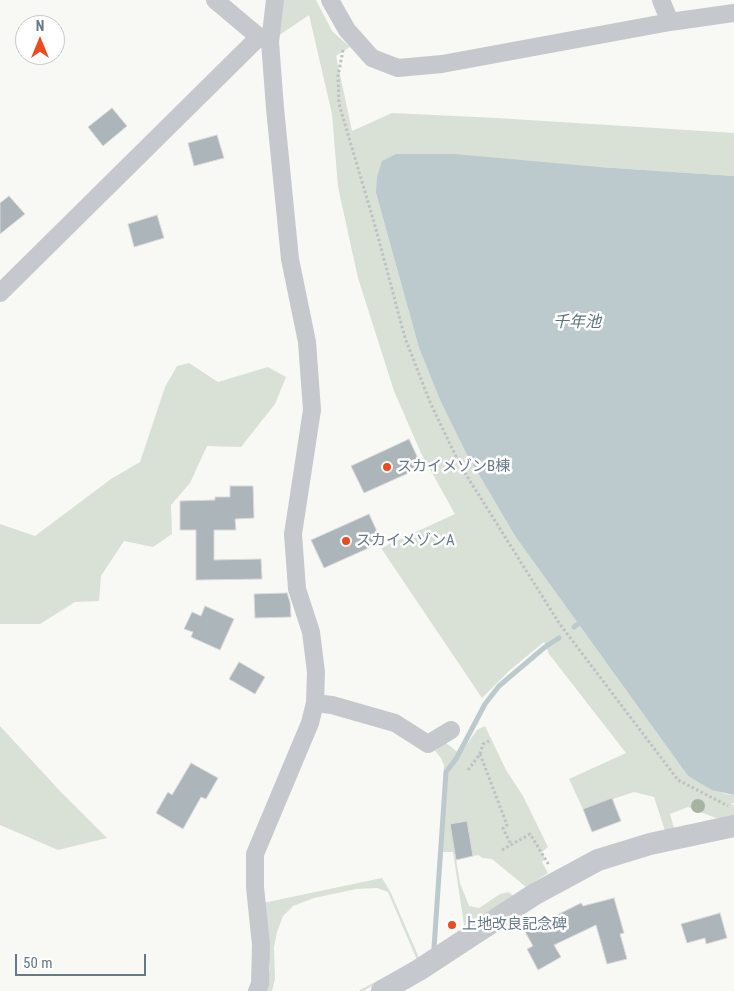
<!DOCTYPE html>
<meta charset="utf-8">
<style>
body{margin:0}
#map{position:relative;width:734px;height:991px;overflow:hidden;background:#f8f8f5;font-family:"Roboto Condensed",sans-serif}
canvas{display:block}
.north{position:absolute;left:15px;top:15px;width:50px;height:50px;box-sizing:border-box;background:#fff;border:1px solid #c1c9cf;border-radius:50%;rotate:0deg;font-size:14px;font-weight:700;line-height:20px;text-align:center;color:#657988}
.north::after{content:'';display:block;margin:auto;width:18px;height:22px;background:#ed4a1f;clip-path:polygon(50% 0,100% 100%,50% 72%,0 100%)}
.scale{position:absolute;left:15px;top:954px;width:131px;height:22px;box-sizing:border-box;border:2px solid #657988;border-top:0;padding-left:6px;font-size:15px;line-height:18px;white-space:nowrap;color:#657988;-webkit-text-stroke:4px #fff;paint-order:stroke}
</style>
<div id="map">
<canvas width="734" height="991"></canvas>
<div class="north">N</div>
<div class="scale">50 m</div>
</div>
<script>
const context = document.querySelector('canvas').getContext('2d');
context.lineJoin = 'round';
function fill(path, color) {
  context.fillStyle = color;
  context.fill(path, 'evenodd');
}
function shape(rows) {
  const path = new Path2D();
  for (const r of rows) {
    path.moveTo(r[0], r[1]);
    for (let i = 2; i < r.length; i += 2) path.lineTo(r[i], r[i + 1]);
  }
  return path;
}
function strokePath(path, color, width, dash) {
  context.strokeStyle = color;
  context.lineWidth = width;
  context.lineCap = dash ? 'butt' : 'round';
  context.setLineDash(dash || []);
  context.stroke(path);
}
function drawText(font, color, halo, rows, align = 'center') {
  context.font = font + ' "Roboto Condensed","Noto Sans JP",sans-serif';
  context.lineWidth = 5;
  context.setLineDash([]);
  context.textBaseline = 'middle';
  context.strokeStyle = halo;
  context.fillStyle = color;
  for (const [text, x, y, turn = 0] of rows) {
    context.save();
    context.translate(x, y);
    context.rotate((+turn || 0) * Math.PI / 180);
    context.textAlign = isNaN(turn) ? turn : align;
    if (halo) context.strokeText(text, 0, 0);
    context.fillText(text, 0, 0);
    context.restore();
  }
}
fill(shape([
 [283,0,316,0,332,31,350,47,336,56,352,131,392,113,497,118,734,133,734,176,599,167,376,193,419,348,440,400,465,451,515,536,688,776,725,794,734,795,734,803,731,803,734,806,734,819,723,821,688,807,670,814,675,832,666,834,654,797,634,792,583,809,569,779,626,753,549,654,544,642,510,670,482,698,381,548,455,514,421,453,394,391,358,278,338,187,332,114,309,15,278,36],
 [189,363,218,382,268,367,286,377,275,404,241,447,207,446,190,483,171,505,172,534,153,547,124,541,101,576,99,601,75,602,40,624,0,624,0,524,35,536,111,479,140,462,165,387,177,366],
 [0,726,59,790,107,838,58,850,0,825],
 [485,726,506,770,523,796,548,847,542,852,545,859,542,862,548,873,526,887,492,859,483,858,478,855,473,856,467,821,450,824,460,883,469,906,479,908,500,894,508,892,514,896,465,931,453,852,440,852,444,765,441,758,435,751,440,746,446,743,460,754,477,730],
 [382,878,390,891,420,960,363,991,358,991,417,960,388,892,377,888,356,889,314,898,293,906,283,916,277,932,274,947,275,979,272,991,266,991,270,969,263,903]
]), '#d9e0d6');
fill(shape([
 [396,154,454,154,599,167,734,176,734,795,712,790,688,776,515,536,465,451,440,400,419,348,376,193,377,177,382,161]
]), '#bcc9cd');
strokePath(shape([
 [574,627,578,624],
 [434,948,446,772,456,759,485,704,499,686,545,647,559,638]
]), '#bcc9cd', 5);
const building = shape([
 [112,108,127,126,103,146,88,127,112,108],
 [217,135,224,158,194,166,188,143,217,135],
 [9,196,25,214,0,234,0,203,9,196],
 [157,215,164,238,134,247,128,224,157,215],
 [409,439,422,467,364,493,351,466,409,439],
 [230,486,253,486,254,518,235,519,236,530,214,530,214,560,261,559,262,579,196,580,196,530,180,530,180,501,215,500,215,497,230,497,230,486],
 [369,514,382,542,324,568,311,540,369,514],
 [287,593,290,602,291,617,255,618,254,594,287,593],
 [205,606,234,619,220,650,191,637,193,632,184,629,192,612,201,616,205,606],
 [239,662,265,677,255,694,229,679,239,662],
 [191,763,218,778,206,799,201,797,183,829,156,813,168,792,172,795,191,763],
 [612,798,621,821,592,832,583,809,612,798],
 [467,821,473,856,456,860,450,824,467,821],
 [614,898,624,933,620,934,627,959,607,964,596,925,554,945,561,957,538,970,527,949,533,946,523,928,542,917,545,921,581,903,583,906,614,898],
 [720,913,727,938,706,944,705,938,687,943,681,924,720,913]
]);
fill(building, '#acb5ba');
strokePath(building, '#dad9d7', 1);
strokePath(shape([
 [343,50,338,76,339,104,376,229,405,338,430,402,460,465,559,623,678,780,728,806],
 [480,754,507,825,503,828,511,845],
 [468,770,480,754,483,744,489,741],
 [502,850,530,834,549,865]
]), '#bec1c3', 3, [2.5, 2.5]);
strokePath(shape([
 [215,0,259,37,269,42],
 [330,0,347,30,372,58,398,68,442,64,670,22,734,13],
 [661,0,670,22],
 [0,293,259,37],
 [315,703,332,705,395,723,428,744,451,730],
 [257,991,260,984,261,945,255,887,255,854,310,723,315,703,316,672,311,632,297,589,293,534,312,410,307,342,290,259,275,108,270,42,275,0]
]), '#c5c9cd', 18);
strokePath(shape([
 [382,991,419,970,535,894,598,860,650,844,734,826]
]), '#c5c9cd', 22);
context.fillStyle = '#a8b2a3';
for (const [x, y] of [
 [698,806]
]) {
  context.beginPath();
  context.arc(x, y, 7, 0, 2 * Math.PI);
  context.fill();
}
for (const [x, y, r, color] of [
 [387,467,5,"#ed4a1f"],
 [346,541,5,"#ed4a1f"],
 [452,925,5,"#ed4a1f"]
]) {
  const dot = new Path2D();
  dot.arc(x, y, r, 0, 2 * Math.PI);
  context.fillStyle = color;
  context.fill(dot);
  strokePath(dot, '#fff', 2);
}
drawText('15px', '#657988', '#fff', [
 ["スカイメゾンB棟",397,467],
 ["スカイメゾンA",356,541],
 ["上地改良記念碑",462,925]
], 'left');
drawText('italic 16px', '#5c747c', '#fff', [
 ["千年池",577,323]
]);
</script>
